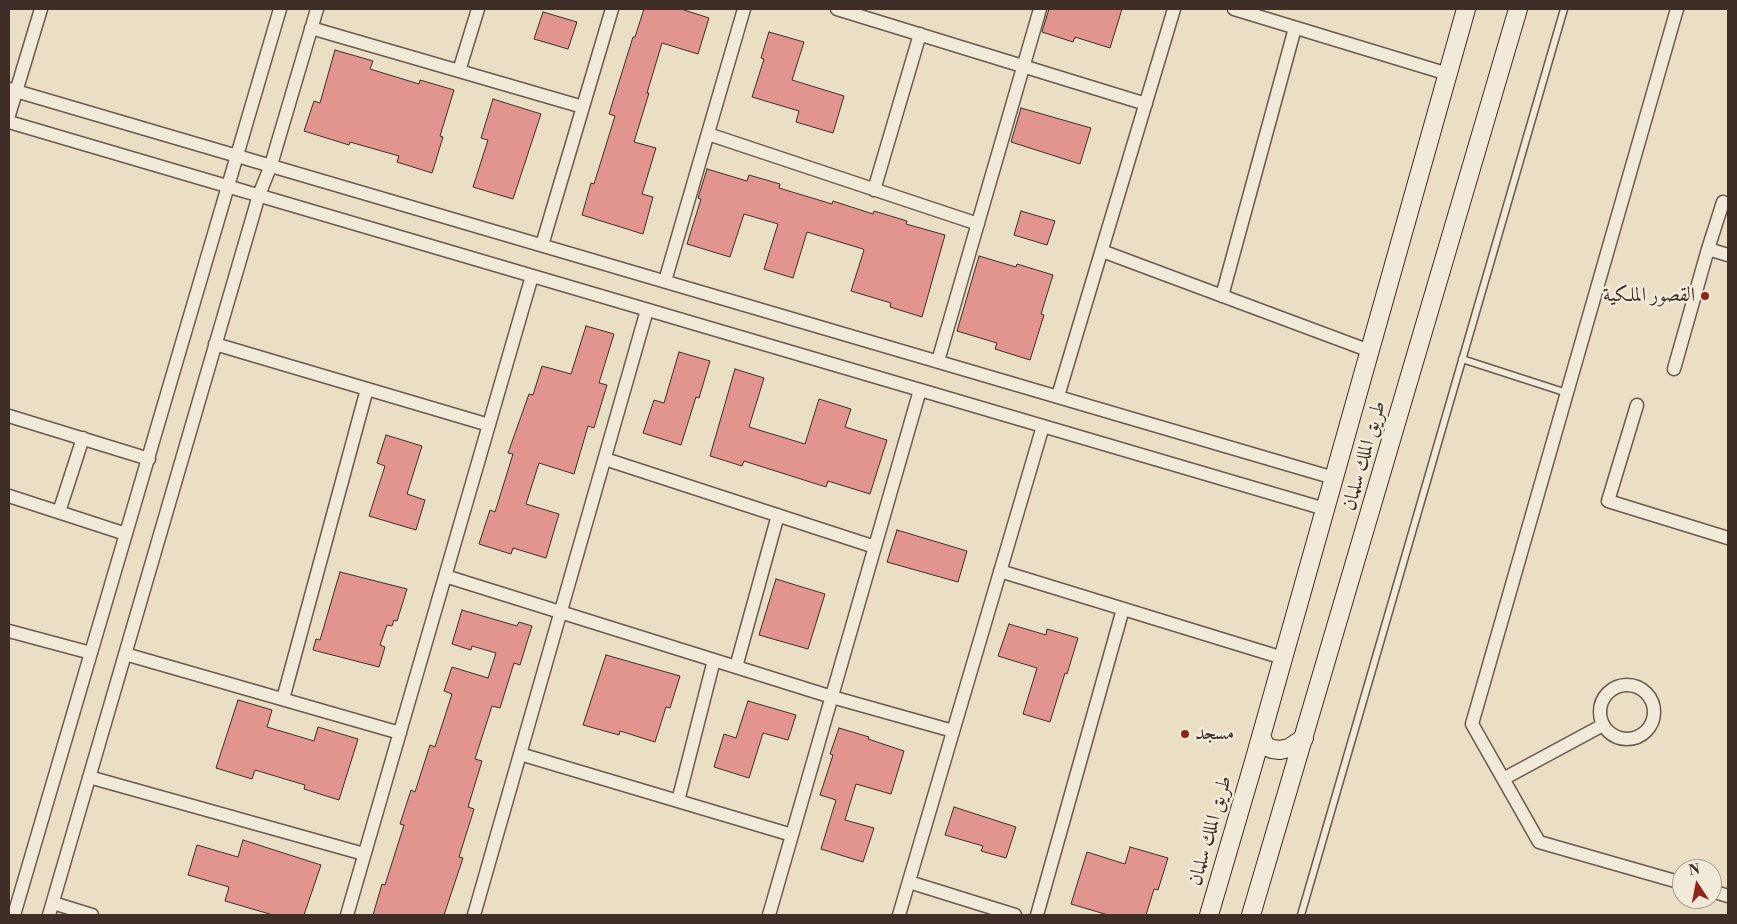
<!DOCTYPE html>
<meta charset="utf-8">
<style>
body{margin:0}
#map{position:relative;width:1737px;height:924px;overflow:hidden;background:#eadec5;font-family:"Libre Bodoni",serif}
canvas{display:block}
.frame{position:absolute;inset:0;border:10px solid #3e2e27;pointer-events:none}
.north{position:absolute;left:1672px;top:859px;width:50px;height:50px;box-sizing:border-box;background:#f1ead9;border:1px solid #a99f92;border-radius:50%;rotate:349deg;font-size:14px;font-weight:700;line-height:20px;text-align:center;color:#3e2e27}
.north::after{content:'';display:block;margin:auto;width:18px;height:22px;background:#8f2418;clip-path:polygon(50% 0,100% 100%,50% 72%,0 100%)}
</style>
<div id="map">
<canvas width="1737" height="924"></canvas>
<div class="frame"></div>
<div class="north">N</div>
</div>
<script>
const context = document.querySelector('canvas').getContext('2d');
context.lineJoin = 'round';
function fill(path, color) {
  context.fillStyle = color;
  context.fill(path, 'evenodd');
}
function shape(rows) {
  const path = new Path2D();
  for (const r of rows) {
    if (r.length === 3) {
      path.moveTo(r[0] + r[2], r[1]);
      path.arc(r[0], r[1], r[2], 0, 2 * Math.PI);
      continue;
    }
    path.moveTo(r[0], r[1]);
    for (let i = 2; i < r.length; i += 2) path.lineTo(r[i], r[i + 1]);
  }
  return path;
}
function strokePath(path, color, width, dash) {
  context.strokeStyle = color;
  context.lineWidth = width;
  context.lineCap = dash ? 'butt' : 'round';
  context.setLineDash(dash || []);
  context.stroke(path);
}
function drawText(font, color, halo, rows, align = 'center') {
  context.font = font + ' "Libre Bodoni",Amiri,serif';
  context.lineWidth = 5;
  context.setLineDash([]);
  context.textBaseline = 'middle';
  context.strokeStyle = halo;
  context.fillStyle = color;
  for (const [text, x, y, turn = 0] of rows) {
    context.save();
    context.translate(x, y);
    context.rotate((+turn || 0) * Math.PI / 180);
    context.textAlign = isNaN(turn) ? turn : align;
    if (halo) context.strokeText(text, 0, 0);
    context.fillText(text, 0, 0);
    context.restore();
  }
}
const building = shape([
 [644,9,681,9,709,18,698,54,662,43,647,93,649,93,634,142,656,148,642,194,653,197,643,234,582,215,591,183,594,184,615,116,609,114,633,37,635,37,644,9],
 [1049,9,1122,9,1110,48,1075,37,1073,42,1042,32,1049,9],
 [543,12,577,22,568,49,534,39,543,12],
 [769,32,804,42,792,80,844,96,833,133,796,122,799,111,752,97,764,59,761,58,769,32],
 [335,50,373,61,370,69,419,84,420,80,454,90,440,136,443,137,432,173,397,162,399,156,350,142,349,145,304,131,314,101,320,103,335,50],
 [493,99,541,114,513,199,473,187,488,140,481,138,493,99],
 [1021,108,1091,128,1080,164,1011,142,1021,108],
 [707,169,747,181,749,175,780,184,779,188,832,204,833,201,873,214,874,211,907,221,906,224,945,235,922,317,890,307,891,303,851,291,864,250,863,249,807,232,793,278,764,269,778,224,744,214,730,257,687,244,701,199,698,198,707,169],
 [1021,211,1055,221,1047,245,1014,235,1021,211],
 [979,256,1016,267,1017,264,1053,275,1041,314,1044,315,1030,360,995,349,997,343,957,331,979,256],
 [586,326,614,334,599,383,607,385,594,428,588,426,574,474,539,463,526,504,559,514,546,558,513,548,511,554,479,544,490,510,495,512,513,454,508,453,529,394,533,395,542,366,571,374,586,326],
 [679,352,710,361,699,398,696,397,681,445,643,433,654,400,664,403,679,352],
 [735,369,764,378,749,427,805,444,819,399,851,409,845,427,887,440,870,494,828,481,826,487,744,461,742,466,710,456,735,369],
 [386,435,422,446,407,494,425,500,416,530,369,516,385,466,377,463,386,435],
 [897,530,967,551,958,582,887,562,897,530],
 [340,572,407,589,397,621,394,620,392,626,387,625,380,645,385,647,379,667,313,650,316,639,320,640,340,572],
 [776,579,825,594,808,649,759,635,776,579],
 [462,610,517,626,519,622,532,626,520,665,514,663,500,708,492,706,475,759,482,761,468,807,474,809,459,857,463,858,444,915,373,915,382,884,385,885,404,825,400,824,411,790,415,792,430,745,435,747,452,694,444,691,452,667,488,678,496,653,472,646,471,650,452,644,462,610],
 [1009,624,1046,635,1047,629,1078,638,1067,674,1065,673,1050,722,1023,714,1037,668,998,656,1009,624],
 [606,655,680,676,670,708,666,707,655,742,620,731,619,735,583,725,606,655],
 [238,700,272,710,267,727,314,741,318,727,358,739,339,800,304,789,305,785,255,770,252,779,216,768,238,700],
 [748,701,796,715,788,740,763,733,749,778,714,767,724,734,736,738,748,701],
 [839,728,869,737,868,739,904,751,891,794,856,784,845,820,874,828,863,862,821,849,836,800,820,795,833,755,830,754,839,728],
 [954,807,1016,827,1006,858,981,851,983,846,945,835,954,807],
 [243,840,321,865,304,915,273,915,225,901,229,887,188,875,197,845,238,857,243,840],
 [1130,847,1168,858,1158,890,1154,889,1146,915,1108,915,1071,904,1087,852,1125,864,1130,847]
]);
fill(building, '#e2958f');
strokePath(building, '#3e2e27', 1);
const lane = shape([
 [1462,359,1567,393],
 [1301,915,1564,9]
]);
const street = shape([
 [837,9,1146,104],
 [1234,9,1448,74],
 [1677,9,1472,724,1539,842,1682,883],
 [311,28,583,107],
 [459,71,478,9],
 [9,89,1334,478],
 [9,115,41,9],
 [9,122,1325,509],
 [708,134,978,224],
 [874,190,920,34],
 [542,245,612,9],
 [1708,249,1723,202],
 [1102,251,1370,351],
 [665,281,744,9],
 [1222,296,1295,28],
 [215,344,489,425],
 [938,361,1040,9],
 [1674,369,1708,249,1728,255],
 [1058,396,1174,9],
 [1637,405,1608,501,1728,538],
 [9,416,149,459],
 [605,459,875,547],
 [9,496,126,534],
 [59,512,83,438],
 [1000,571,1283,658],
 [445,576,832,697,953,731],
 [9,631,91,653],
 [125,654,400,733],
 [736,667,778,515],
 [1627,712,27],
 [283,699,367,389],
 [520,754,792,835],
 [89,777,364,854],
 [1503,779,1603,725],
 [678,801,714,660],
 [909,882,1015,915],
 [1712,891,1728,896],
 [53,903,92,915],
 [14,915,280,9],
 [49,915,259,195,271,165,317,9],
 [347,915,532,276],
 [474,915,647,310],
 [769,915,920,390],
 [899,915,1043,426],
 [1037,915,1123,609]
]);
const secondary = shape([
 [1261,737,1266,746,1272,749,1280,750,1289,748,1304,738],
 [1209,915,1253,765,1466,9],
 [1251,915,1518,9]
]);
strokePath(lane, '#695a4e', 9);
strokePath(street, '#695a4e', 15);
strokePath(secondary, '#3e2e27', 20);
strokePath(lane, '#f1ead9', 6);
strokePath(street, '#f1ead9', 12);
strokePath(secondary, '#f1ead9', 18);
for (const [x, y, r, color] of [
 [1705,296,5,"#8f2418"],
 [1185,734,5,"#8f2418"]
]) {
  const dot = new Path2D();
  dot.arc(x, y, r, 0, 2 * Math.PI);
  context.fillStyle = color;
  context.fill(dot);
  strokePath(dot, '#f1ead9', 2);
}
drawText('20px', '#3e2e27', '#f1ead9', [
 ["القصور الملكية",1695,296],
 ["مسجد",1195,734,"left"]
], 'right');
drawText('20px', '#3e2e27', '#f1ead9', [
 ["طريق الملك سلمان",1365,456,-74],
 ["طريق الملك سلمان",1211,831,-74]
]);
</script>
